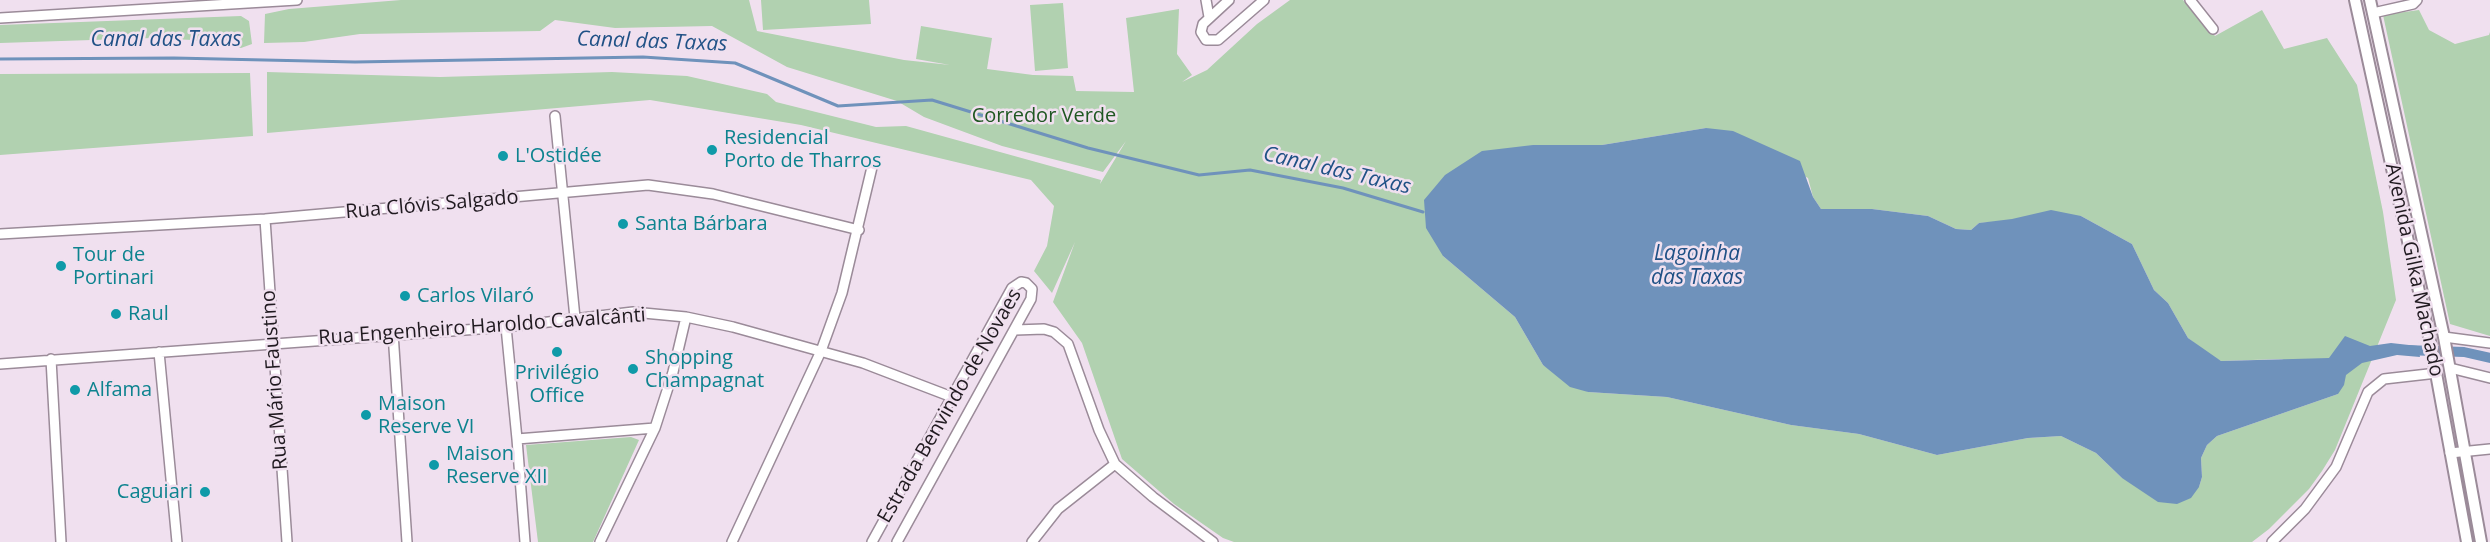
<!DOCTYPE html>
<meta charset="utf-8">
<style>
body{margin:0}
canvas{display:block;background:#f0e0ef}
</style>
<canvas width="2490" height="542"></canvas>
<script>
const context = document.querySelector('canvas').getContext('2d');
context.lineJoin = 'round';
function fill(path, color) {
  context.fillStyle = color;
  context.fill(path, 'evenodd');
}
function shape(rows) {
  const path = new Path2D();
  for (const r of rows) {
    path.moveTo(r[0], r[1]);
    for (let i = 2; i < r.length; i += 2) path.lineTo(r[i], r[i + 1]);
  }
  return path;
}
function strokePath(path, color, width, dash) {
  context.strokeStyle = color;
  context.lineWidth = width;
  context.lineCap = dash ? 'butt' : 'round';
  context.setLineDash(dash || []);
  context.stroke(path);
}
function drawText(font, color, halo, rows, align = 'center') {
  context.font = font + ' "Open Sans",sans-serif';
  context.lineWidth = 5;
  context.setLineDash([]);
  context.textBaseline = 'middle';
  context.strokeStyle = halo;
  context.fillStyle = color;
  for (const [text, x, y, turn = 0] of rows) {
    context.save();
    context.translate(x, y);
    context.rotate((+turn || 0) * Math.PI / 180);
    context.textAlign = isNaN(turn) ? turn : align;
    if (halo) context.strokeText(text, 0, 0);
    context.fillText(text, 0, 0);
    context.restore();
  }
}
fill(shape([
 [401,0,749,0,757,31,904,60,950,65,916,59,921,26,992,38,987,69,1033,75,1073,76,1076,91,1134,92,1126,18,1179,9,1177,54,1192,75,1182,82,1207,70,1257,24,1290,0,2183,0,2215,36,2262,10,2284,49,2327,38,2357,85,2383,212,2396,300,2335,450,2322,471,2309,489,2269,529,2252,542,1234,542,1223,538,1174,504,1122,459,1082,343,1053,302,1075,242,1052,293,1034,271,1047,246,1054,206,1031,180,801,125,650,100,267,133,267,72,440,77,612,72,687,76,767,94,776,102,876,127,906,126,1101,180,1100,184,1126,141,1103,172,1002,146,924,117,897,101,787,67,712,26,615,28,555,20,540,31,360,34,304,42,264,43,265,14,289,9],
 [1706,128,1808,178,1813,197,1821,209,1872,209,1928,216,1956,229,1971,230,1979,223,2081,216,2132,244,2154,290,2168,303,2188,338,2211,356,2221,361,2282,359,2338,394,2217,436,2207,445,2201,458,2202,477,2199,487,2122,478,2096,453,2061,436,2028,438,1937,455,1859,434,1791,425,1667,397,1588,392,1543,365,1515,317,1443,256,1533,145,1602,145],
 [761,0,869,0,871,24,763,30],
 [1063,3,1068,68,1035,71,1030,5],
 [2419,10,2429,30,2455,44,2489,35,2490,32,2490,336,2450,324,2383,15],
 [241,16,249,21,252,44,241,48,192,40,153,38,0,43,0,25],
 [250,73,253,136,0,155,0,74],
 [631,437,639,440,593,542,538,542,526,445]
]), '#b1d1b0');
fill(shape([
 [1706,128,1733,131,1800,161,1813,197,1821,209,1872,209,1928,216,1956,229,1971,230,1979,223,2012,219,2051,210,2081,216,2132,244,2154,290,2168,303,2188,338,2221,361,2329,358,2345,336,2370,346,2391,343,2418,346,2420,357,2397,355,2362,363,2346,375,2344,385,2338,394,2217,436,2207,445,2201,458,2202,477,2199,487,2191,498,2177,504,2158,502,2122,478,2096,453,2061,436,2028,438,1937,455,1859,434,1791,425,1667,397,1588,392,1570,387,1543,365,1515,317,1443,256,1426,228,1424,200,1445,175,1482,151,1533,145,1602,145]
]), '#6f92bb');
strokePath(shape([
 [0,59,174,58,355,62,643,57,735,63,838,106,932,100,1088,148,1199,175,1250,170,1343,188,1423,212]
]), '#6f92bb', 3);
strokePath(shape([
 [2404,350,2464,352,2490,358]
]), '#6f92bb', 10);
const minor = shape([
 [1206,0,1209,17],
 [1229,0,1203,24,1201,32,1206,40,1218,40,1264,0],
 [2190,0,2213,29],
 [2373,13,2413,4,2417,0],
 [0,18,297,0],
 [555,116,575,318],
 [265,219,287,542],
 [0,234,265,219,648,185,713,194,859,230],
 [506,327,517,439],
 [1015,330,1044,329,1054,332,1068,344,1099,430,1115,464,1153,497,1213,542],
 [393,333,407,542],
 [2444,337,2490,343],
 [159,352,177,542],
 [51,359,61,542],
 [0,364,506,327,633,312,686,317,733,327,863,363,952,397],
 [2450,368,2490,378],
 [2450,453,2490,449],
 [525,542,517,439,655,428],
 [600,542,655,428,673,372,686,317],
 [732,542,821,351,842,293,873,163],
 [872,542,1012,288,1021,282,1026,283,1032,289,1031,299,897,542],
 [1032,542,1058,509,1115,464],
 [2272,542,2305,509,2336,467,2368,392,2384,379,2437,373]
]);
const tertiary = shape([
 [2355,0,2431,346,2467,542],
 [2370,0,2444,337,2481,542]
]);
strokePath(minor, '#9b8b99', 12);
strokePath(tertiary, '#9b8b99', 14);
strokePath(minor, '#fff', 9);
strokePath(tertiary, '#fff', 10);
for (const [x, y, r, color] of [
 [712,150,6,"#0f9aa8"],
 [503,156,6,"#0f9aa8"],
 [623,224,6,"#0f9aa8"],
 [61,266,6,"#0f9aa8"],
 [405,296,6,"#0f9aa8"],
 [116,314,6,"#0f9aa8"],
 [557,352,6,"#0f9aa8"],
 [633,369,6,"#0f9aa8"],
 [75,390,6,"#0f9aa8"],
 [366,415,6,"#0f9aa8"],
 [434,465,6,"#0f9aa8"],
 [205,492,6,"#0f9aa8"]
]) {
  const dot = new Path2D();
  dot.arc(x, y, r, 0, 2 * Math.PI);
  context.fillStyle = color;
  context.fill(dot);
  strokePath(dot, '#f0e0ef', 2);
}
drawText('20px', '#1f5722', '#f0e0ef', [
 ["Corredor Verde",1044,116]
]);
drawText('20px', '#0d838f', '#f0e0ef', [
 ["Residencial",724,138],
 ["Porto de Tharros",724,161],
 ["L'Ostidée",515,156],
 ["Santa Bárbara",635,224],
 ["Tour de",73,255],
 ["Portinari",73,278],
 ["Carlos Vilaró",417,296],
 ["Raul",128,314],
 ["Shopping",645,358],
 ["Champagnat",645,381],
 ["Privilégio",557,373,"center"],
 ["Office",557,396,"center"],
 ["Alfama",87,390],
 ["Maison",378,404],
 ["Reserve VI",378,427],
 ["Maison",446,454],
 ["Reserve XII",446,477],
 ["Caguiari",193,492,"right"]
], 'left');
drawText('20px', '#201a20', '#f0e0ef', [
 ["Rua Clóvis Salgado",432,205,-5],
 ["Avenida Gilka Machado",2414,270,78],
 ["Rua Engenheiro Haroldo Cavalcânti",482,327,-4],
 ["Rua Mário Faustino",275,380,-94],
 ["Estrada Benvindo de Novaes",950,406,-60]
]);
drawText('italic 21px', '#205186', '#f0e0ef', [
 ["Canal das Taxas",166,40],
 ["Canal das Taxas",652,42,2],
 ["Canal das Taxas",1337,171,13],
 ["Lagoinha",1697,254],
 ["das Taxas",1697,278]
]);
</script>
